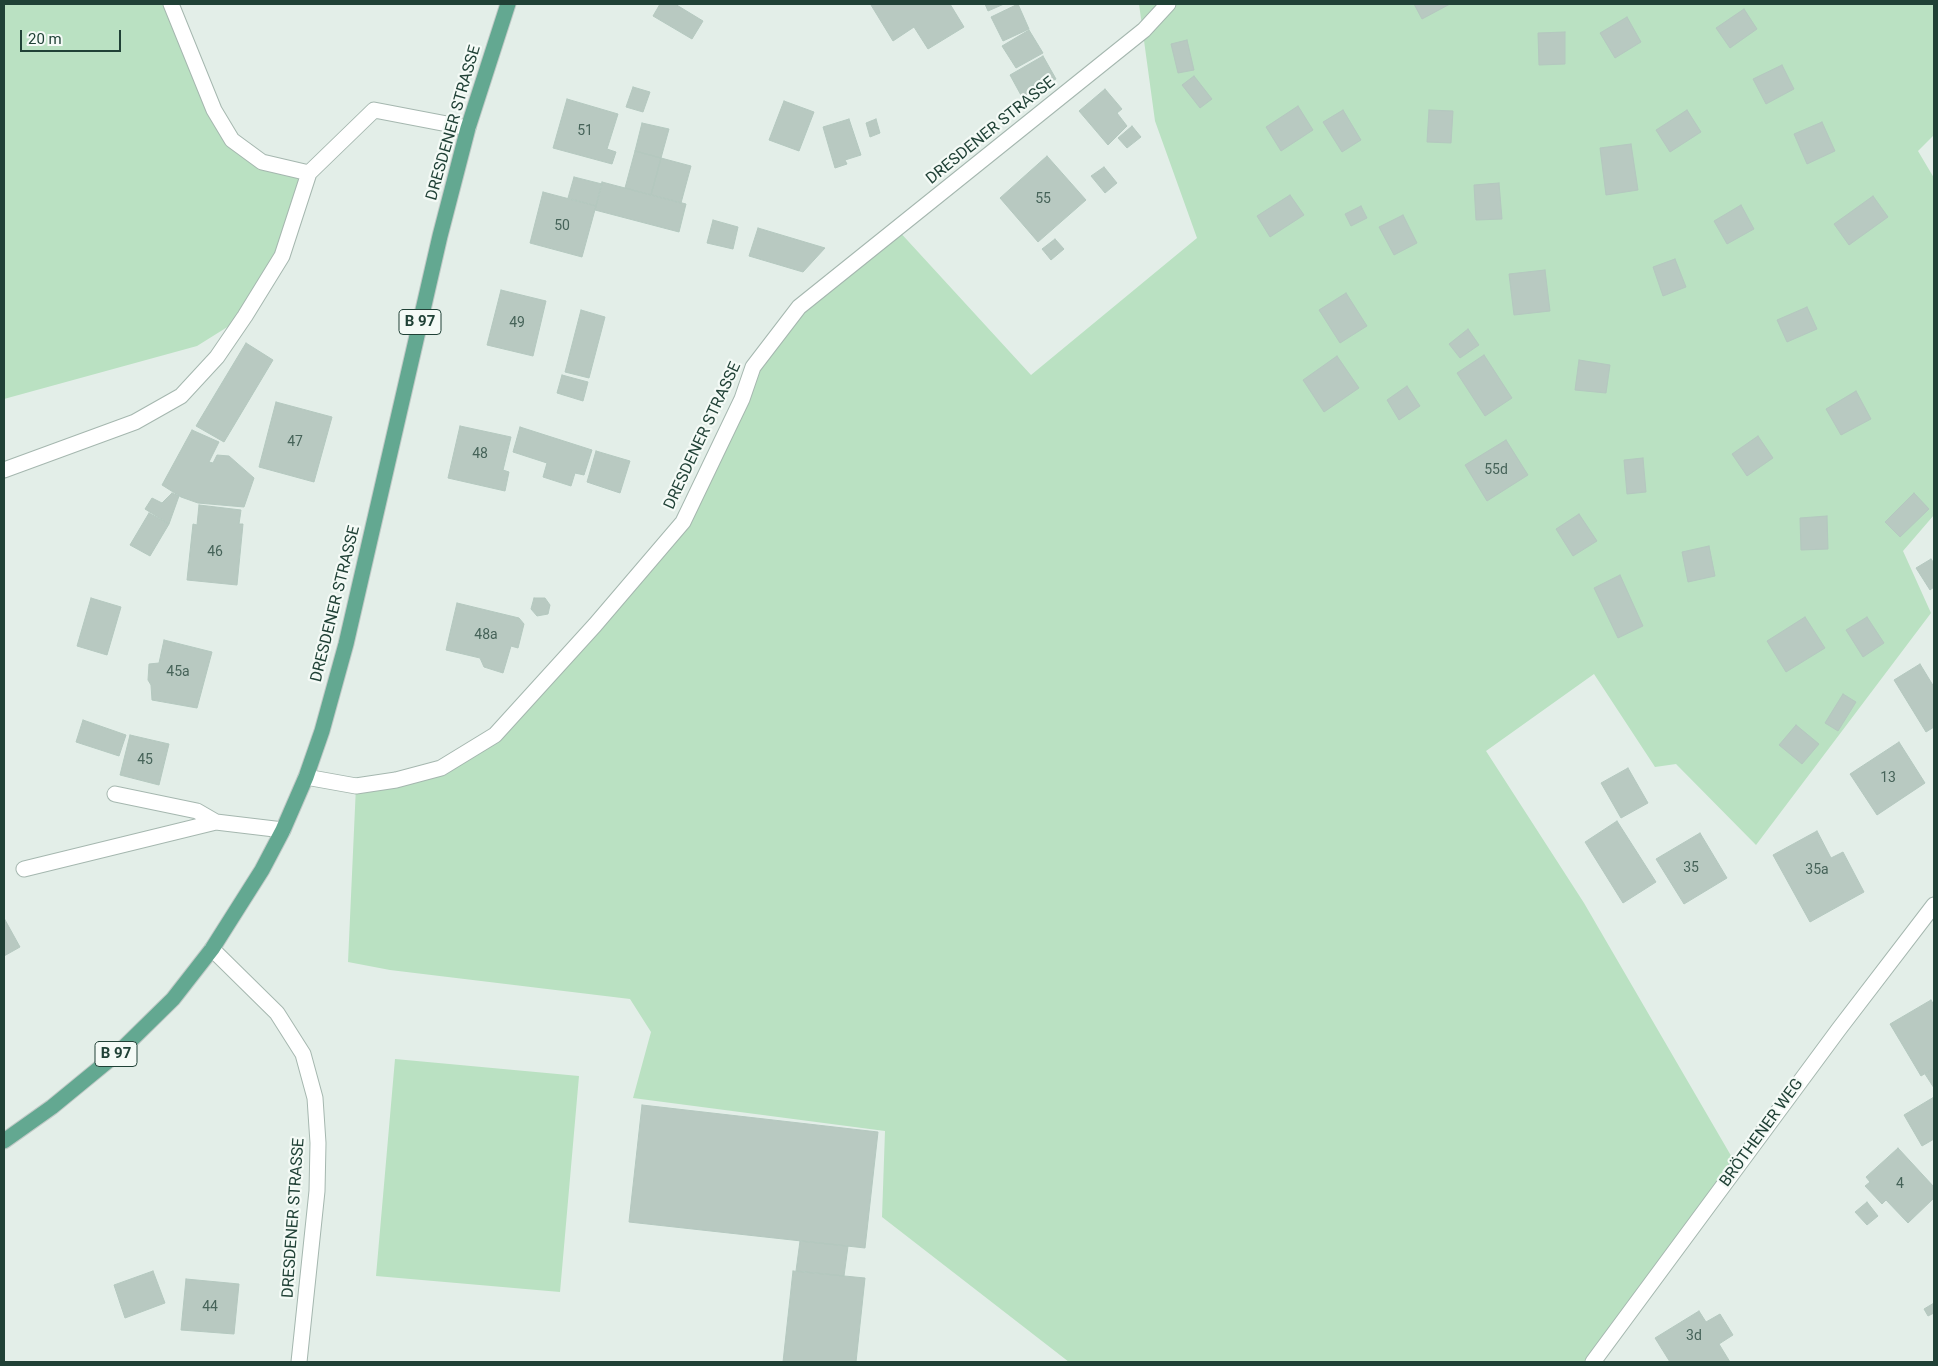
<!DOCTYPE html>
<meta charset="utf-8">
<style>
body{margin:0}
#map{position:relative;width:1938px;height:1366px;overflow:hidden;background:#e3eee8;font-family:Roboto,sans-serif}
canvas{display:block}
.frame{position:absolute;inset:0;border:5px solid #204136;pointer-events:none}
.scale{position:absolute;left:20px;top:30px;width:101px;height:22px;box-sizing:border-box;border:2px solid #204136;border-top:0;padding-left:6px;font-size:15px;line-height:18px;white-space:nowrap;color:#204136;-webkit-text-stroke:4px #f4faf6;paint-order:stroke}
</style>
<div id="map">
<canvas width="1938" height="1366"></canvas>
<div class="frame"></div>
<div class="scale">20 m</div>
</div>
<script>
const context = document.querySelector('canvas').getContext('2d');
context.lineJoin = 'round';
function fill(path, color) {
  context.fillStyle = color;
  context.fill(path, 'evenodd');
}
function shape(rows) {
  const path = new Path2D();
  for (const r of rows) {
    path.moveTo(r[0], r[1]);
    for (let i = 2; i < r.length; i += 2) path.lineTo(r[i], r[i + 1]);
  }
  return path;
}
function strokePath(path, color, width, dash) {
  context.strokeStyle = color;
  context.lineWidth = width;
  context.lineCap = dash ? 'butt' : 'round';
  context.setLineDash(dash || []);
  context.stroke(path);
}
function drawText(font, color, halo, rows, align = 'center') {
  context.font = font + ' Roboto,sans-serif';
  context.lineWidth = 4.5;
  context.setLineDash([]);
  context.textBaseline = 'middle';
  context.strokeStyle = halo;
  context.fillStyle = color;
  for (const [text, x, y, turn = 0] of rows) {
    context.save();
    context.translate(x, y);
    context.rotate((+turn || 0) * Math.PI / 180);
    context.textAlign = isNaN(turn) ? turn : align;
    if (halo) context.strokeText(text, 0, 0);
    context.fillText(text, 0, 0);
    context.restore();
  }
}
fill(shape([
 [4,4,171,4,214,110,262,162,309,174,281,256,245,316,197,346,4,399],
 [1139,4,1934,4,1934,135,1918,151,1934,178,1934,515,1903,551,1931,613,1756,845,1676,764,1655,767,1594,674,1486,751,1584,903,1737,1166,1592,1362,1069,1362,882,1217,885,1131,633,1098,651,1032,630,999,390,970,348,962,356,786,396,780,496,735,683,522,753,367,800,308,897,229,1031,375,1197,238,1155,121],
 [395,1059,579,1076,560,1292,376,1276]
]), '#bae1c2');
const building = shape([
 [660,4,675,4,703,21,692,39,653,16,660,4],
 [872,4,950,4,964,27,928,49,914,27,893,41,871,5,872,4],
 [985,4,1004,4,988,11,985,4],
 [1018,4,1029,29,1003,41,991,17,1018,4],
 [1414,4,1450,4,1422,19,1414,4],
 [1744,9,1757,29,1730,48,1716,28,1744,9],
 [1627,17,1641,42,1615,58,1600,33,1627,17],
 [1029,30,1043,53,1016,68,1002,46,1029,30],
 [1565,32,1565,64,1539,65,1538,33,1565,32],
 [1187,40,1194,70,1178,73,1171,44,1187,40],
 [1043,56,1056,79,1022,97,1010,75,1043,56],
 [1782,65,1794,89,1766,104,1753,79,1782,65],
 [1194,76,1212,99,1200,108,1182,85,1194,76],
 [633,87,650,92,643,112,626,107,633,87],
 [1105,89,1122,109,1117,113,1127,126,1108,145,1079,111,1105,89],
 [567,99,618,114,607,149,616,152,612,164,553,148,567,99],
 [784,101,814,112,799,151,769,140,784,101],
 [1298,106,1313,130,1281,151,1266,127,1298,106],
 [1343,110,1361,140,1342,152,1323,122,1343,110],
 [1429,110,1453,111,1451,143,1427,142,1429,110],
 [1687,110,1701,132,1670,152,1656,130,1687,110],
 [849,119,861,155,845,160,847,164,835,168,823,127,849,119],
 [876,119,880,133,870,137,866,123,876,119],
 [1822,122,1835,151,1807,164,1794,134,1822,122],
 [642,123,669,129,661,158,635,151,642,123],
 [1132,126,1141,137,1127,148,1118,138,1132,126],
 [1631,144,1638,190,1606,195,1600,148,1631,144],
 [635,151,661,158,651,195,625,188,635,151],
 [1047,156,1086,200,1038,242,1000,198,1047,156],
 [661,158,691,166,681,203,651,195,661,158],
 [1104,167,1117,183,1105,193,1091,176,1104,167],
 [574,177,602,184,596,206,568,198,574,177],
 [602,182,686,204,679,232,595,210,602,182],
 [1499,183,1502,219,1476,220,1474,185,1499,183],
 [543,192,596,206,582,257,530,243,543,192],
 [1290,195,1304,215,1270,237,1257,216,1290,195],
 [1873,196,1888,217,1849,245,1834,224,1873,196],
 [1741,205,1754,229,1727,244,1714,221,1741,205],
 [1361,206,1367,218,1351,226,1345,214,1361,206],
 [1403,215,1417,243,1394,255,1379,227,1403,215],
 [713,220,738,227,733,249,707,243,713,220],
 [758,228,825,248,803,272,749,256,758,228],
 [1055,239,1064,249,1051,260,1042,249,1055,239],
 [1675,259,1686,287,1663,296,1653,267,1675,259],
 [1545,270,1550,311,1514,315,1509,274,1545,270],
 [501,290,546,301,533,356,487,345,501,290],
 [1346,293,1367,326,1340,343,1319,310,1346,293],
 [1807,307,1817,329,1787,342,1777,320,1807,307],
 [581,310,605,317,589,378,565,372,581,310],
 [1468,329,1479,345,1460,358,1449,344,1468,329],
 [246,343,273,360,224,442,196,426,246,343],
 [1484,355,1512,398,1485,416,1457,373,1484,355],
 [1337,356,1359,388,1324,412,1303,380,1337,356],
 [1579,360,1610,365,1606,393,1575,390,1579,360],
 [562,375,588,382,583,401,557,393,562,375],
 [1407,386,1420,406,1399,420,1387,400,1407,386],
 [1856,391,1871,419,1841,435,1826,409,1856,391],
 [276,402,332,417,314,482,259,467,276,402],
 [460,426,511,437,503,470,509,472,505,491,448,478,460,426],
 [520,427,592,450,584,475,575,473,571,486,543,477,547,463,513,452,520,427],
 [192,430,219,442,209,462,213,463,217,455,229,456,254,478,244,507,198,503,181,497,162,485,192,430],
 [1758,436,1773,458,1747,476,1732,454,1758,436],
 [1506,440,1528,475,1487,501,1465,465,1506,440],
 [596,451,630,461,620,493,587,482,596,451],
 [1643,458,1646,492,1627,494,1624,460,1643,458],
 [172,493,179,496,169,524,145,509,152,498,162,503,172,493],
 [1914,493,1929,509,1900,537,1885,522,1914,493],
 [199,505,241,510,239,524,243,524,237,585,187,580,193,524,197,525,199,505],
 [149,513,169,524,150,556,130,545,149,513],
 [1579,514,1597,541,1573,556,1556,529,1579,514],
 [1827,516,1828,549,1801,550,1800,518,1827,516],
 [1709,546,1715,576,1688,582,1682,552,1709,546],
 [1931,559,1934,563,1934,587,1930,590,1916,568,1931,559],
 [1620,575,1643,626,1618,638,1594,588,1620,575],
 [91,598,121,607,107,655,77,646,91,598],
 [534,598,545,598,550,605,548,614,537,616,531,609,534,598],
 [457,603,519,618,524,624,518,648,511,646,503,673,484,667,480,658,446,650,457,603],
 [1805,617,1825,648,1786,672,1767,641,1805,617],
 [1867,617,1884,643,1863,657,1846,630,1867,617],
 [164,640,212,652,197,708,152,700,151,685,148,680,149,664,159,663,164,640],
 [1920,664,1934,687,1934,727,1926,732,1894,680,1920,664],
 [1843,694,1856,702,1838,731,1825,723,1843,694],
 [83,720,126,735,119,756,76,742,83,720],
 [1796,725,1819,744,1802,764,1779,745,1796,725],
 [130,735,169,744,159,785,120,775,130,735],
 [1899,742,1925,783,1877,815,1850,774,1899,742],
 [1628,768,1648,803,1621,818,1601,783,1628,768],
 [1617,821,1656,882,1623,903,1585,842,1617,821],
 [1817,831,1831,858,1843,852,1864,892,1810,922,1773,855,1817,831],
 [1700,833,1727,878,1684,904,1656,859,1700,833],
 [4,918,20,947,4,956,4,918],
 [1931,1000,1934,1005,1934,1068,1921,1076,1890,1024,1931,1000],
 [1934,1068,1934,1088,1925,1074,1934,1068],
 [1934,1097,1934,1139,1922,1146,1904,1115,1934,1097],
 [642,1105,878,1132,865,1248,629,1222,642,1105],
 [1898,1148,1934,1187,1934,1198,1908,1223,1886,1200,1882,1204,1865,1186,1870,1182,1866,1177,1898,1148],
 [1867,1202,1878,1216,1867,1225,1855,1212,1867,1202],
 [800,1241,848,1246,844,1276,796,1271,800,1241],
 [153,1271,165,1303,125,1318,114,1285,153,1271],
 [793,1271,865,1278,856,1362,783,1362,793,1271],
 [186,1279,239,1284,234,1334,181,1330,186,1279],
 [1934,1303,1934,1313,1928,1316,1924,1309,1934,1303],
 [1699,1311,1706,1322,1720,1314,1733,1335,1719,1344,1730,1362,1670,1362,1655,1338,1699,1311]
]);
fill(building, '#b8c9c1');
strokePath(building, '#b4c8bf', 1);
const minor = shape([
 [171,4,214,110,232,140,262,162,309,173,374,110,468,128],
 [4,470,135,422,181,396,217,357,245,316,282,256,309,173],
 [306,777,356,786,396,780,441,768,495,735,595,625,683,522,742,399,753,367,799,307,1144,30,1168,4],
 [115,794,197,811,216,822,283,830],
 [24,869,216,822],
 [212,949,277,1013,303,1054,315,1098,318,1143,317,1191,299,1362],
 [1593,1362,1839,1029,1934,905]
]);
const major = shape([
 [4,1141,52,1107,119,1052,173,999,212,949,262,870,283,830,306,777,322,731,346,644,440,236,468,128,508,4]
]);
strokePath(minor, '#a5b7af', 17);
strokePath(major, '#c1cac7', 17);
strokePath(minor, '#fff', 15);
strokePath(major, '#63a891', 15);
drawText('14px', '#466359', null, [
 ["51",585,131],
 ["55",1043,199],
 ["50",562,226],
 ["49",517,323],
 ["47",295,442],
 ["48",480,454],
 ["55d",1496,470],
 ["46",215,552],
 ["48a",486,635],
 ["45a",178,672],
 ["45",145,760],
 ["13",1888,778],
 ["35",1691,868],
 ["35a",1817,870],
 ["4",1900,1184],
 ["44",210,1307],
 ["3d",1694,1336]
]);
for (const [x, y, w] of [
 [420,322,42],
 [116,1054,42]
]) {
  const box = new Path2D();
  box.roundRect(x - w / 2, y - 12.5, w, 25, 4);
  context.fillStyle = '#f4faf6';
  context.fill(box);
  strokePath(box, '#204136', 1);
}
drawText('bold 15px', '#204136', null, [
 ["B 97",420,322],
 ["B 97",116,1054]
]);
drawText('16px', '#204136', '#f4faf6', [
 ["DRESDENER STRASSE",454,123,-74],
 ["DRESDENER STRASSE",991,131,-39],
 ["DRESDENER STRASSE",703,436,-65],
 ["DRESDENER STRASSE",336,604,-76],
 ["BRÖTHENER WEG",1762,1133,-54],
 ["DRESDENER STRASSE",294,1218,-86]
]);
</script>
